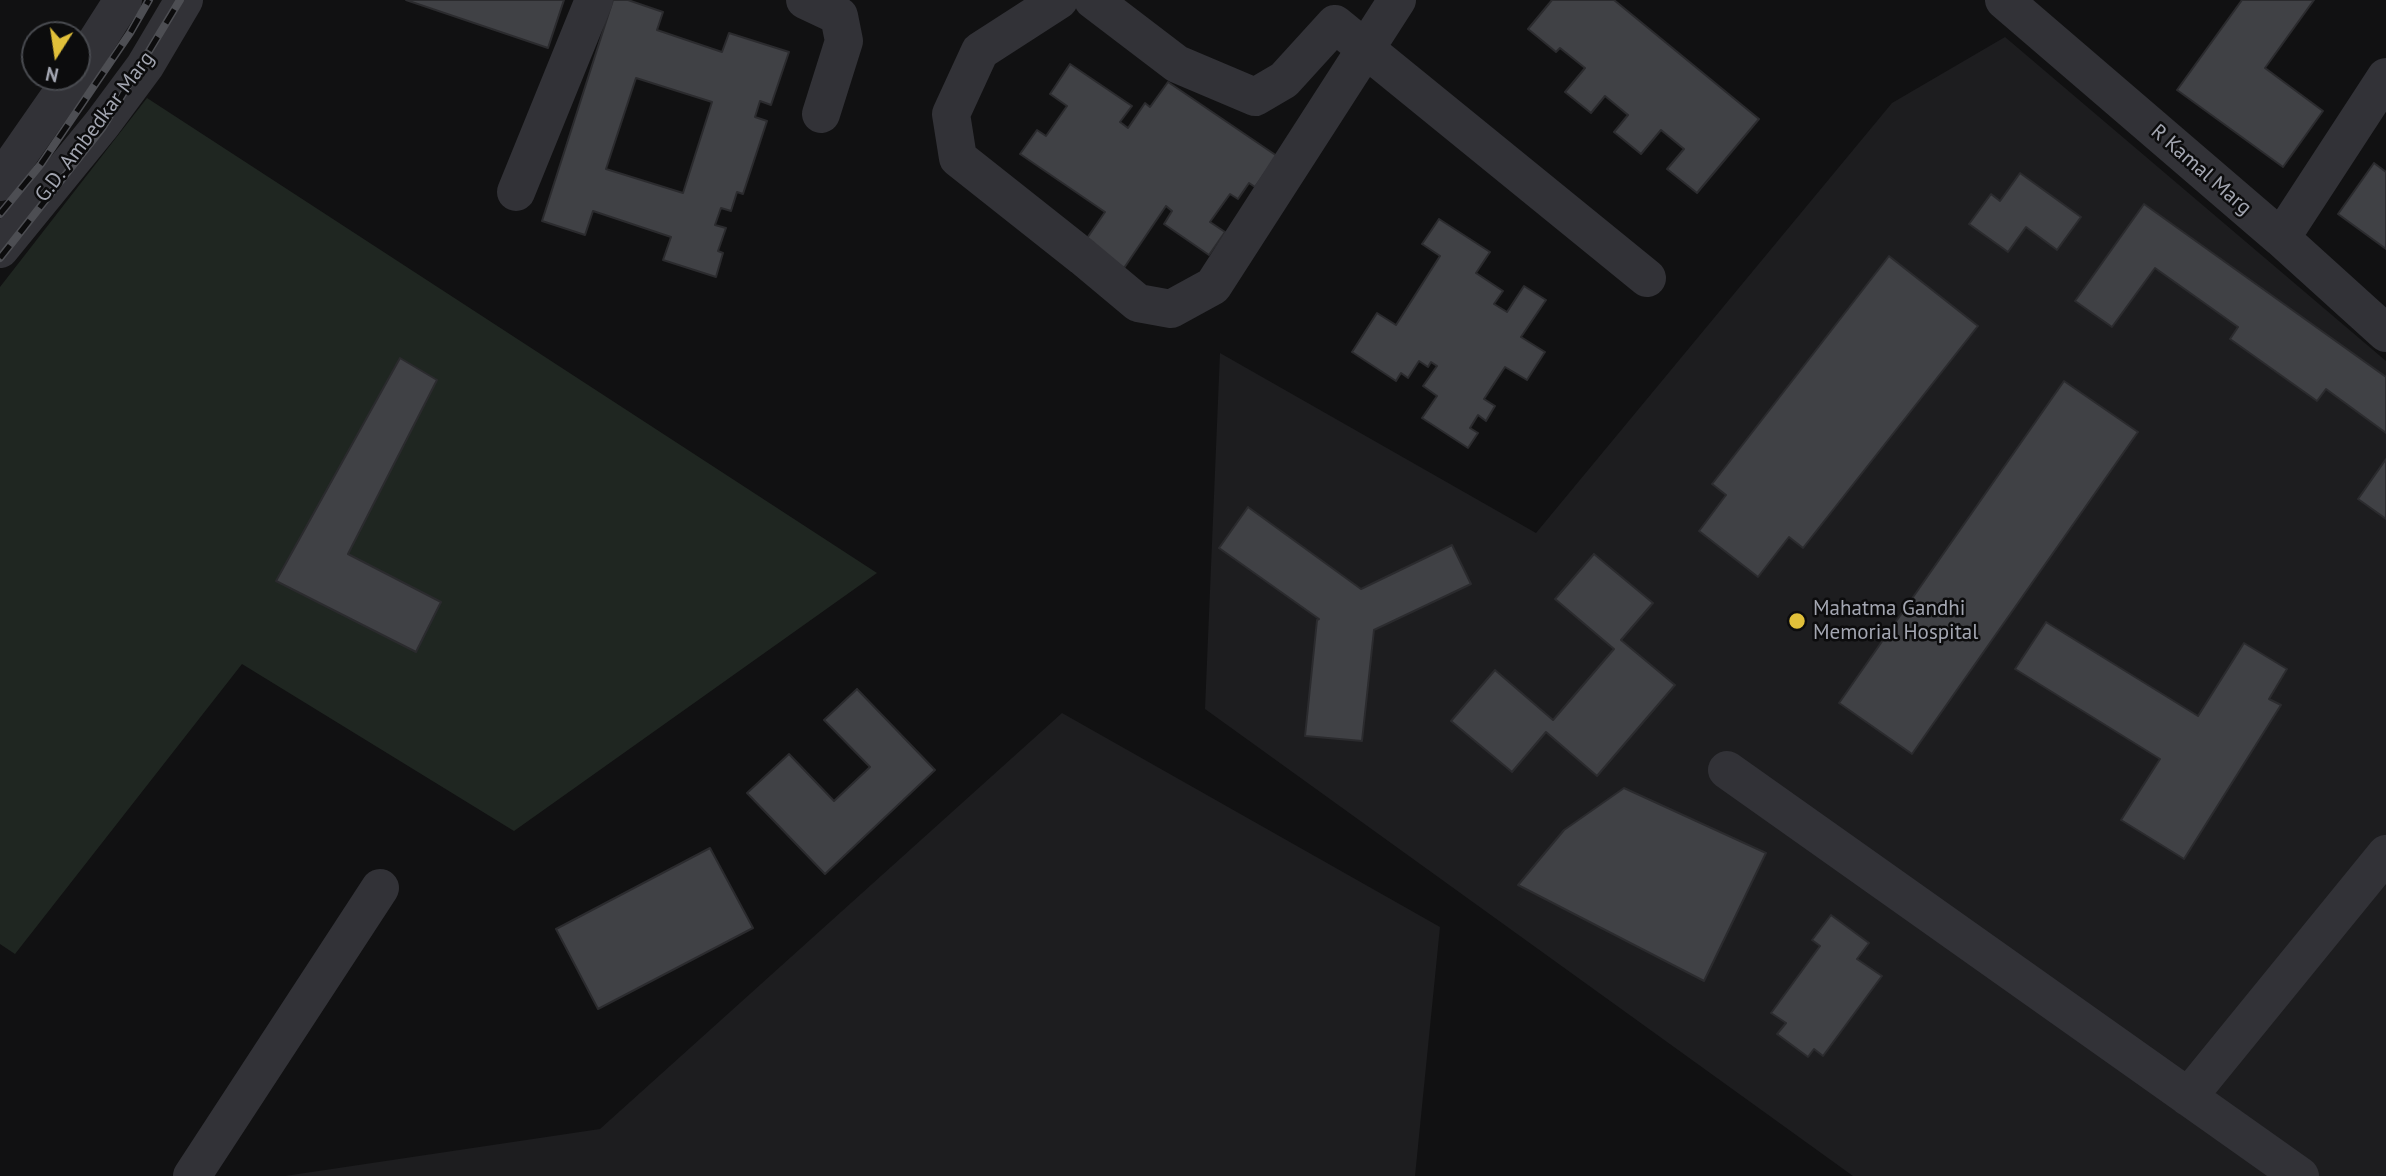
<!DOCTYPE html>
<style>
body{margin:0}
#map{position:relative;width:2386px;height:1176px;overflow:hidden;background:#111112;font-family:"PT Sans",sans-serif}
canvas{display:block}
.north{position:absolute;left:21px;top:21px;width:70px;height:70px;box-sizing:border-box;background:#0c0c0d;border:2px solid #484a4f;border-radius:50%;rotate:192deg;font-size:19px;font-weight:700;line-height:28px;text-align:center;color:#a3a6b1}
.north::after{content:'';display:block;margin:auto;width:24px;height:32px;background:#e1c03a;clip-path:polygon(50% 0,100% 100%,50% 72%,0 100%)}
</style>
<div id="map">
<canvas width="2386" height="1176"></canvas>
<div class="north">N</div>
</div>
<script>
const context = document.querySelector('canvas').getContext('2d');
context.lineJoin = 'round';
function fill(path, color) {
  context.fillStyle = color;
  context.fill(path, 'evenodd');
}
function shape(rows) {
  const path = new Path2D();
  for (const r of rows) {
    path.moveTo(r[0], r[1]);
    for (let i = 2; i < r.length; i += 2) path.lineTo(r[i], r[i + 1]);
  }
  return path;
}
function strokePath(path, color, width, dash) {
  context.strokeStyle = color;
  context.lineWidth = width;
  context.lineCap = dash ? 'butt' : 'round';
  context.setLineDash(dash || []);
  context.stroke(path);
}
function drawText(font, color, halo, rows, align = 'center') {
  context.font = font + ' "PT Sans",sans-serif';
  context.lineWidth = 5;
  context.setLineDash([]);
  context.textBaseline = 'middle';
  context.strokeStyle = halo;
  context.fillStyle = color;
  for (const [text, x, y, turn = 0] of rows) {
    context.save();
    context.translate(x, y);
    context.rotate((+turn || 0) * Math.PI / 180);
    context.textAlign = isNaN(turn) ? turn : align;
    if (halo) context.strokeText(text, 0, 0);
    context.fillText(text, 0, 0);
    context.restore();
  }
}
fill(shape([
 [2005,37,2386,361,2386,1176,1853,1176,1205,709,1220,353,1536,533,1892,103],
 [1062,713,1440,927,1415,1176,285,1176,600,1129]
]), '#1d1d1f');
fill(shape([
 [147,98,877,573,514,831,242,664,15,954,0,944,0,287]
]), '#1f2621');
const building = shape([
 [406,0,564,0,548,48,406,0],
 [613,0,628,0,663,12,657,30,722,52,729,33,789,52,771,105,760,101,755,117,767,121,743,194,737,192,731,211,721,208,715,225,726,228,718,251,723,253,716,277,663,260,671,237,593,211,585,235,542,221,613,0],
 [636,78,712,102,683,193,606,169,636,78],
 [1552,0,1614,0,1759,119,1697,193,1667,169,1684,149,1661,130,1641,154,1614,132,1628,115,1605,96,1591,113,1565,92,1585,68,1560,48,1556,52,1528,29,1552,0],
 [2242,0,2314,0,2265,68,2323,111,2283,167,2177,90,2242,0],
 [1070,64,1132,106,1120,122,1128,128,1145,103,1150,107,1168,82,1277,156,1255,187,1249,183,1238,199,1230,194,1210,222,1225,232,1209,255,1164,224,1172,211,1166,206,1124,268,1085,241,1105,212,1020,154,1037,130,1046,136,1067,106,1050,94,1070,64],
 [2374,163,2386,172,2386,249,2338,214,2374,163],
 [2020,173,2081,217,2057,250,2026,227,2008,252,1969,224,1991,194,2000,201,2020,173],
 [2144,204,2386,377,2386,433,2326,389,2317,401,2230,339,2238,327,2155,268,2112,327,2075,301,2144,204],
 [1439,219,1490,252,1476,273,1503,291,1494,304,1507,312,1524,286,1546,300,1521,337,1545,352,1527,380,1505,367,1484,399,1495,406,1486,421,1478,415,1470,428,1478,433,1468,448,1422,418,1437,396,1423,386,1437,366,1431,362,1428,367,1419,361,1408,378,1401,373,1396,381,1352,352,1377,313,1396,325,1440,256,1422,244,1439,219],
 [1889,256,1978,326,1803,548,1789,537,1758,577,1699,531,1726,495,1712,484,1889,256],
 [400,358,437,380,348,554,441,602,416,652,276,581,400,358],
 [2064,381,2138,432,1912,754,1839,703,2064,381],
 [2386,459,2386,519,2358,499,2386,459],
 [1248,507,1361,589,1452,545,1471,584,1374,630,1362,741,1305,736,1317,620,1319,619,1219,548,1248,507],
 [1594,554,1653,603,1621,640,1675,685,1597,776,1546,732,1512,772,1451,721,1495,670,1553,720,1614,649,1555,599,1594,554],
 [2046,622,2198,716,2244,643,2287,669,2269,699,2281,705,2184,859,2121,820,2160,759,2015,669,2046,622],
 [857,689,935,770,825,874,747,793,789,754,834,801,870,767,824,720,857,689],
 [1624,788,1766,853,1704,981,1518,885,1564,830,1624,788],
 [710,848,753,928,598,1009,556,929,710,848],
 [1831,915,1869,943,1857,959,1882,976,1823,1056,1814,1049,1808,1057,1777,1034,1786,1023,1771,1013,1820,946,1812,940,1831,915]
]);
fill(building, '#404145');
strokePath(building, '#2b2b2e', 2);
strokePath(shape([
 [805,0,839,16,844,41,821,114],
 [1059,0,980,51,951,114,958,158,1083,257,1138,303,1171,309,1213,286,1397,0],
 [1093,0,1177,64,1255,97,1284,80,1335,24,1647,278],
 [2004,0,2281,238,2386,333],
 [77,72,123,0],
 [0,182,73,77],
 [516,192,594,0],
 [2281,238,2386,77],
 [0,249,102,124,145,66,184,0],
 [1727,770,2300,1176],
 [2188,1097,2386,854],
 [192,1176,380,888]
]), '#323237', 38);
const rail = shape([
 [0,214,41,164,130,33,149,0],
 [0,258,103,127,180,0]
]);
strokePath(rail, '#4d4e53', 8);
strokePath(rail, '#0c0c0d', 5, [16]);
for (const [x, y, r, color] of [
 [1797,621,9,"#e1c03a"]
]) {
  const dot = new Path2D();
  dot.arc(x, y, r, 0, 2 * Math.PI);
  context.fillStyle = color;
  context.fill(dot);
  strokePath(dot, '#0c0c0d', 2.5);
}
drawText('21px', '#a3a6b1', '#0c0c0d', [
 ["G.D. Ambedkar Marg",95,127,-53],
 ["R Kamal Marg",2201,170,41]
]);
drawText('21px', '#a3a6b1', '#0c0c0d', [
 ["Mahatma Gandhi",1813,609],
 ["Memorial Hospital",1813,633]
], 'left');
</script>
